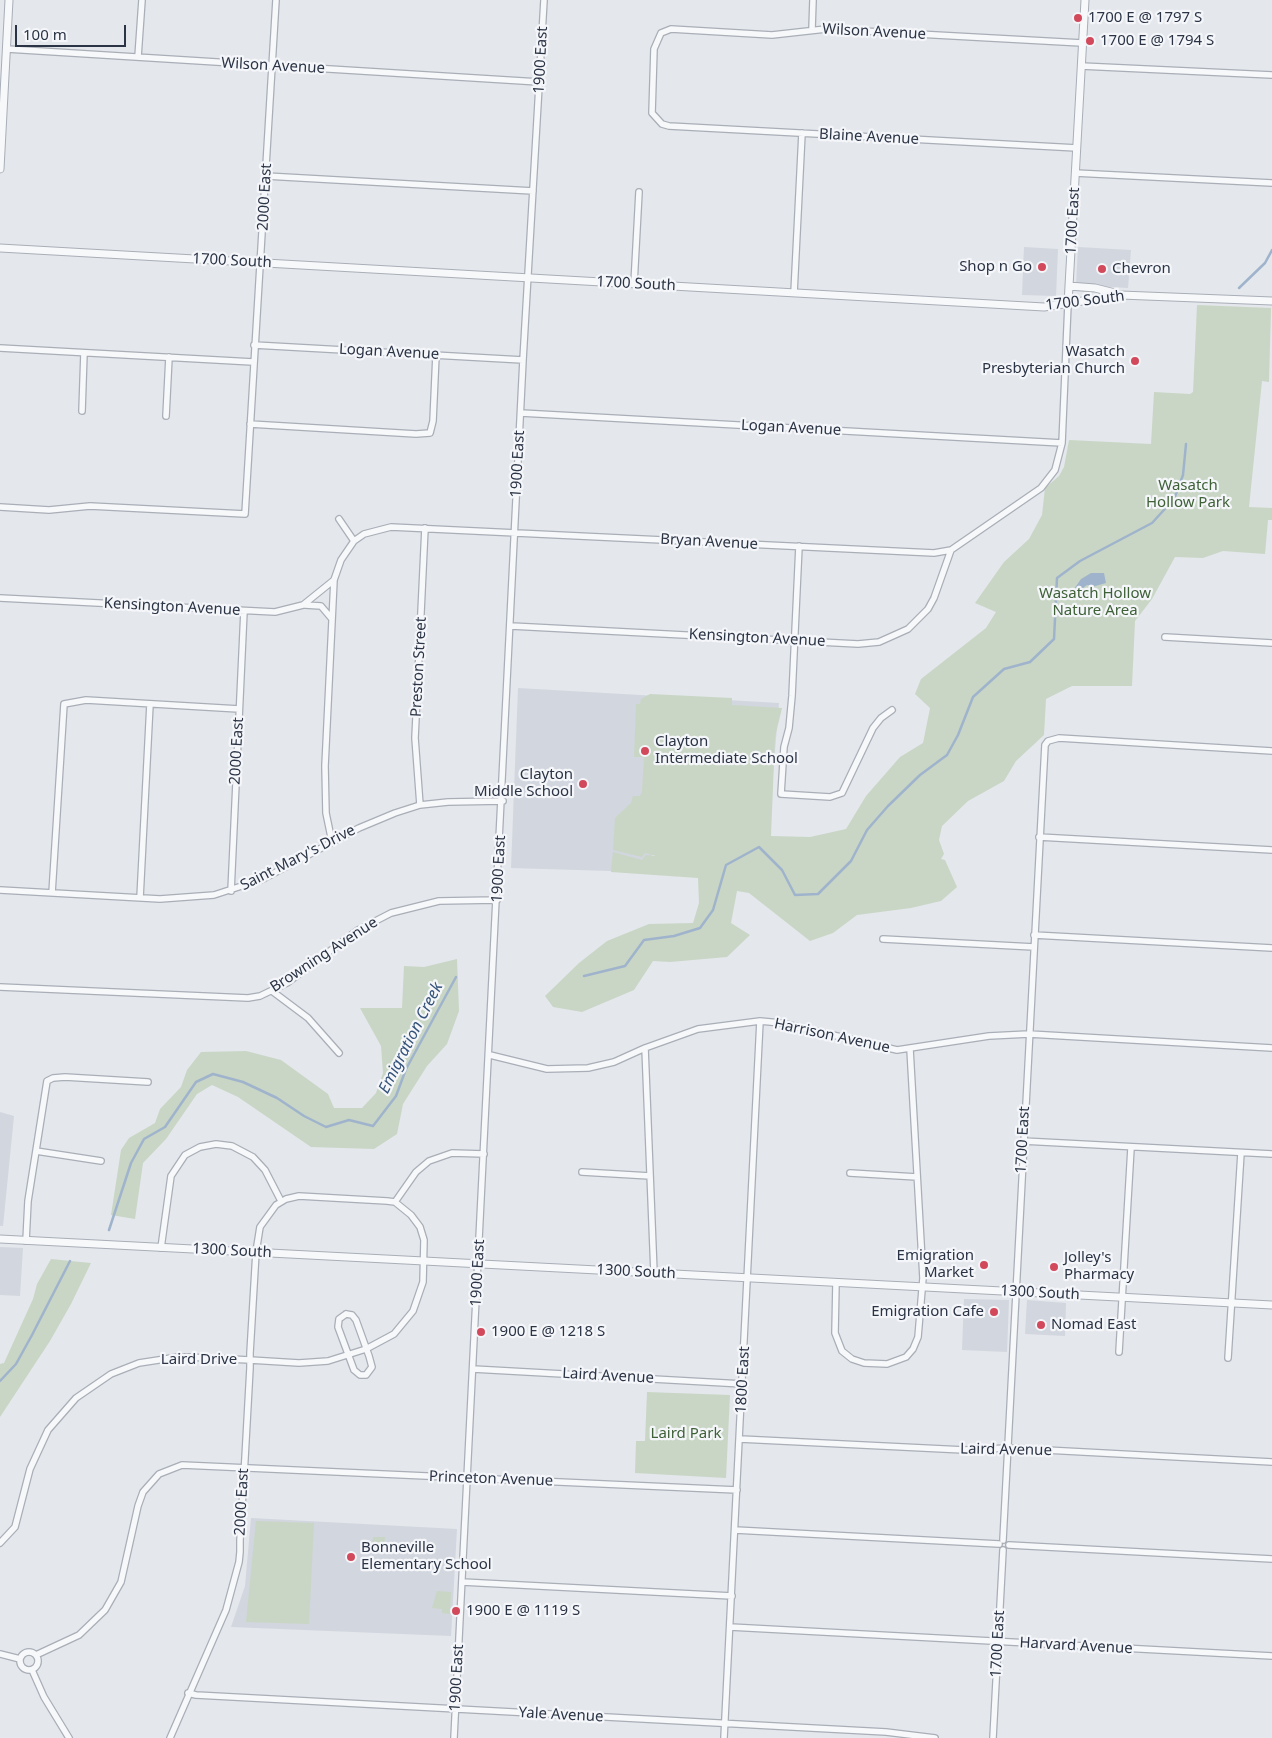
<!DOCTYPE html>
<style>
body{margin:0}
#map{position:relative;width:1272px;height:1738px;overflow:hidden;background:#e4e7ec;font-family:"Noto Sans",sans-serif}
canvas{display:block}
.scale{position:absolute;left:15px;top:25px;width:111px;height:22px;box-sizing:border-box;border:2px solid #2b3445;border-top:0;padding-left:6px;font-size:15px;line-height:18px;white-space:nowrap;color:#2b3445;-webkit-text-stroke:4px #f4f6f9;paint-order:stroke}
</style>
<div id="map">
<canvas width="1272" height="1738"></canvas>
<div class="scale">100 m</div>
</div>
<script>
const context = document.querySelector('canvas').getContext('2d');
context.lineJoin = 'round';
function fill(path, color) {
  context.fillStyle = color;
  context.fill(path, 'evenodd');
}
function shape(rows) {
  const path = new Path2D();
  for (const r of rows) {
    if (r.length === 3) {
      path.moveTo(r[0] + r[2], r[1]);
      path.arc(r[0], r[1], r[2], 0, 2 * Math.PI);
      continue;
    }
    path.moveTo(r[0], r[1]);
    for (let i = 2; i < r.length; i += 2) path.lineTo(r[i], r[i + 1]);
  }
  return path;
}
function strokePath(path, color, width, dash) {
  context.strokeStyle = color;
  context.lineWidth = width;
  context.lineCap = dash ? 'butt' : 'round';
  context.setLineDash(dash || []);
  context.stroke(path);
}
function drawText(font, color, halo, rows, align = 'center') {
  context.font = font + ' "Noto Sans",sans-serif';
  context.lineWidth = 4.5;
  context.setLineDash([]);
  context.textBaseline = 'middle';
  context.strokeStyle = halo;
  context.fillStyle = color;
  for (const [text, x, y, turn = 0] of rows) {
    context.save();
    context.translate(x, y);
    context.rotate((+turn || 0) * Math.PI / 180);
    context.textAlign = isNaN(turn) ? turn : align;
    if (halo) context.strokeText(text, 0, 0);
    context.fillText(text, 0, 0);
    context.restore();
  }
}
fill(shape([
 [1024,247,1058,249,1056,296,1022,295],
 [1078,247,1131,250,1128,288,1076,285],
 [518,688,779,703,771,798,670,825,642,872,511,868],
 [0,1112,14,1116,3,1226,0,1226],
 [0,1247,23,1248,20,1296,0,1295],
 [964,1299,1009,1300,1007,1352,962,1350],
 [1027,1300,1066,1303,1065,1336,1025,1334],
 [251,1518,457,1529,451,1636,231,1627,245,1586]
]), '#d2d6de');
fill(shape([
 [1197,305,1271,308,1269,382,1262,381,1249,507,1272,508,1272,520,1268,520,1265,554,1223,551,1203,558,1175,557,1152,599,1135,621,1132,686,1072,686,1046,699,1044,735,1016,761,1004,781,968,801,942,826,939,840,944,854,941,859,945,860,957,887,941,901,911,908,857,915,833,933,810,941,749,893,737,891,731,923,750,935,727,957,670,962,653,961,634,990,582,1012,553,1007,545,996,579,963,607,941,649,924,693,923,699,903,698,878,611,872,613,852,642,860,646,855,656,856,645,853,642,857,613,850,615,818,631,803,633,796,640,796,642,792,644,757,634,757,636,704,640,704,641,699,650,694,732,698,732,705,782,708,775,737,771,836,810,837,846,829,866,796,900,757,923,743,930,708,915,694,921,679,986,628,996,612,975,603,1004,562,1029,539,1042,515,1045,488,1059,476,1064,467,1069,440,1151,444,1154,392,1190,394,1193,392],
 [457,959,459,1011,447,1044,427,1066,403,1104,397,1134,374,1149,311,1147,238,1097,212,1085,197,1094,166,1139,143,1163,135,1219,111,1215,121,1150,129,1138,155,1123,160,1109,181,1087,187,1070,201,1052,246,1051,281,1060,328,1094,334,1108,362,1108,376,1093,383,1073,381,1046,360,1008,402,1008,404,966,424,967],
 [51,1259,91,1263,71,1304,50,1341,0,1417,0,1364,4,1363,33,1299,37,1284],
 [647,1392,730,1395,726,1478,635,1473,636,1441,645,1441],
 [256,1521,314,1523,309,1624,246,1622],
 [373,1537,385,1537,384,1553,372,1552],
 [437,1591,451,1592,450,1614,442,1613,442,1609,432,1608]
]), '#c9d6c5');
fill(shape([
 [1091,573,1104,573,1106,583,1092,587,1087,585,1079,591,1075,591,1074,589,1081,579]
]), '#9fb4cc');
strokePath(shape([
 [1239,288,1265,263,1272,250],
 [584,976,625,966,644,940,674,936,700,928,713,910,726,865,759,847,782,870,795,895,818,894,851,861,867,830,888,806,920,775,947,755,958,735,973,697,1004,669,1030,662,1054,639,1057,578,1080,561,1152,523,1174,499,1183,475,1186,444],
 [109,1230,131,1163,144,1139,165,1127,196,1082,213,1074,243,1082,277,1098,304,1116,326,1127,349,1120,373,1126,396,1096,406,1069,456,977],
 [0,1381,16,1364,32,1335,70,1261]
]), '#9fb4cc', 2.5);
const minor = shape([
 [812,29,813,0],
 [7,49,539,82],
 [138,57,142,0],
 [1081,66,1272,75],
 [1077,148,669,126,662,124,652,113,654,49,661,33,671,29,772,35,826,29,1082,43],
 [1075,173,1272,183],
 [266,176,533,191],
 [634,284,639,192],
 [794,293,802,133],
 [254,345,523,360],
 [0,348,253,362],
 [82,411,84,353],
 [521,413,1062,443],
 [166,416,169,357],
 [250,424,416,434,430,433,433,421,436,355],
 [0,507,49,510,90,506,245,514,276,0],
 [339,519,354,541],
 [799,546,792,696,789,728,784,747,781,794,830,797,842,793,873,728,881,718,892,710],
 [0,598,275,612,303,605,334,580],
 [305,605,321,606,332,619],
 [511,626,858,644,879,642,908,629,928,609,934,598,951,550],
 [1165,637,1272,643],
 [420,805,415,738,425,528],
 [1039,837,1272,850],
 [332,842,326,813,325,766,334,580,341,560,354,541,364,534,391,527,934,553,951,550,1041,488,1055,470,1062,443,1068,304],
 [0,890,160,899,214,895,263,879,359,828,395,813,420,805,448,802,503,801],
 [231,891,244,611],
 [52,893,64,704,86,700,239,709],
 [140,898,150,704],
 [1034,935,1272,948],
 [883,939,1034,947],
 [0,987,248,998,260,996,287,983,358,930,391,913,439,901,497,900],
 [272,991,308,1018,339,1053],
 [645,1048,654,1273],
 [490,1055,547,1069,588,1068,614,1062,645,1048,698,1029,760,1021,781,1023,897,1050,989,1036,1029,1034,1272,1048],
 [1023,1141,1272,1154],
 [36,1151,101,1161],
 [582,1172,650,1176],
 [850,1173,917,1177],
 [395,1202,416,1172,429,1161,452,1153,484,1154],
 [26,1241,28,1201,47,1081,53,1078,65,1077,148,1082],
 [161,1248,171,1176,185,1155,200,1147,216,1144,232,1146,253,1157,265,1170,281,1201],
 [836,1283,835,1333,842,1351,852,1359,864,1363,887,1364,906,1357,913,1349,918,1337,923,1278,910,1049],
 [346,1314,352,1315,356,1320,369,1356,372,1367,366,1375,360,1375,354,1370,338,1327,339,1319,346,1314],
 [1119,1352,1131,1148],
 [1228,1358,1241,1153],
 [473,1369,743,1384],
 [740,1439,964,1450,1008,1448,1272,1462],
 [735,1530,999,1544],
 [1003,1540,1045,745,1048,741,1059,738,1272,751],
 [0,1543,15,1527,30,1469,48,1430,76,1398,111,1374,139,1363,178,1357,187,1357,250,1360,299,1363,328,1361,366,1349,394,1334,413,1311,423,1282,424,1240,420,1227,411,1215,395,1202,387,1201,299,1196,286,1199,276,1205,260,1227,256,1252,250,1353,250,1368,245,1458,240,1540,240,1552,239,1562,226,1610,170,1738],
 [1009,1545,1272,1559],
 [462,1582,732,1596],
 [730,1627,1272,1656],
 [29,1661,9],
 [0,1654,20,1659],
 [36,1655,79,1635,105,1610,121,1582,138,1506,143,1492,159,1474,182,1465,737,1490],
 [32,1670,44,1697,69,1738],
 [188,1693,196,1695,886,1732,935,1738],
 [454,1738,523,360,544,0],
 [724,1738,760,1021],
 [993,1738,1003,1550]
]);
const tertiary = shape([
 [0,169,9,0],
 [0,248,1044,307,1121,295,1272,301],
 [1069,286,1095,288,1115,293],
 [1068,304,1085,0],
 [0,1239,1272,1305]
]);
strokePath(minor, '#a9aeb7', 8);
strokePath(tertiary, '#a9aeb7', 9);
strokePath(minor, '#f7f8fa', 5.5);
strokePath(tertiary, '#f7f8fa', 7);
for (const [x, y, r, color] of [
 [1078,18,5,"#d1495b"],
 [1090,41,5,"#d1495b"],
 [1042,267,5,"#d1495b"],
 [1102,269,5,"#d1495b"],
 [1135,361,5,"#d1495b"],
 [645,751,5,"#d1495b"],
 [583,784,5,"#d1495b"],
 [984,1265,5,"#d1495b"],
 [1054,1267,5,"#d1495b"],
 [994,1312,5,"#d1495b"],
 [1041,1325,5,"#d1495b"],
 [481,1332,5,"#d1495b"],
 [351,1557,5,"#d1495b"],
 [456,1611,5,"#d1495b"]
]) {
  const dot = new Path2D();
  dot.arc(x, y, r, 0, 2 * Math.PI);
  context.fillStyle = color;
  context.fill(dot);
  strokePath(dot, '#f4f6f9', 2);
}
drawText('15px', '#2b3445', '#f4f6f9', [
 ["1700 E @ 1797 S",1088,18],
 ["1700 E @ 1794 S",1100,41],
 ["Shop n Go",1032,267,"right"],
 ["Chevron",1112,269],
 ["Wasatch",1125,352,"right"],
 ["Presbyterian Church",1125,369,"right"],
 ["Clayton",655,742],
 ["Intermediate School",655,759],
 ["Clayton",573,775,"right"],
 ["Middle School",573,792,"right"],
 ["Emigration",974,1256,"right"],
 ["Market",974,1273,"right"],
 ["Jolley's",1064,1258],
 ["Pharmacy",1064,1275],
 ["Emigration Cafe",984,1312,"right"],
 ["Nomad East",1051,1325],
 ["1900 E @ 1218 S",491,1332],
 ["Bonneville",361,1548],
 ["Elementary School",361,1565],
 ["1900 E @ 1119 S",466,1611]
], 'left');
drawText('15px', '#2b3445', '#f4f6f9', [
 ["Wilson Avenue",874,32,3],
 ["1900 East",541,60,-87],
 ["Wilson Avenue",273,66,3],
 ["Blaine Avenue",869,137,3],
 ["2000 East",265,197,-87],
 ["1700 East",1073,221,-87],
 ["1700 South",232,261,3],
 ["1700 South",636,284,3],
 ["1700 South",1085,301,-7],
 ["Logan Avenue",389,352,3],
 ["Logan Avenue",791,428,3],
 ["1900 East",518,464,-87],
 ["Bryan Avenue",709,542,3],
 ["Kensington Avenue",172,607,3],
 ["Kensington Avenue",757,638,3],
 ["Preston Street",419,667,-87],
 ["2000 East",237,751,-87],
 ["Saint Mary's Drive",298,858,-27],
 ["1900 East",499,869,-87],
 ["Browning Avenue",324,955,-33],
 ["Harrison Avenue",832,1036,12],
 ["1700 East",1023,1140,-87],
 ["1300 South",232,1251,3],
 ["1300 South",636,1272,3],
 ["1900 East",478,1273,-87],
 ["1300 South",1040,1293,3],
 ["Laird Drive",199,1360],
 ["Laird Avenue",608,1376,3],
 ["1800 East",743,1380,-87],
 ["Laird Avenue",1006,1450,1],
 ["Princeton Avenue",491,1479,2],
 ["2000 East",242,1502,-87],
 ["1700 East",998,1644,-87],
 ["Harvard Avenue",1076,1646,3],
 ["1900 East",457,1678,-87],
 ["Yale Avenue",561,1715,3]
]);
drawText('15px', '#3f6138', '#f4f6f9', [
 ["Wasatch",1188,486],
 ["Hollow Park",1188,503],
 ["Wasatch Hollow",1095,594],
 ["Nature Area",1095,611],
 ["Laird Park",686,1434]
]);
drawText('italic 16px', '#34527a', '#f4f6f9', [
 ["Emigration Creek",411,1038,-63]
]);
</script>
